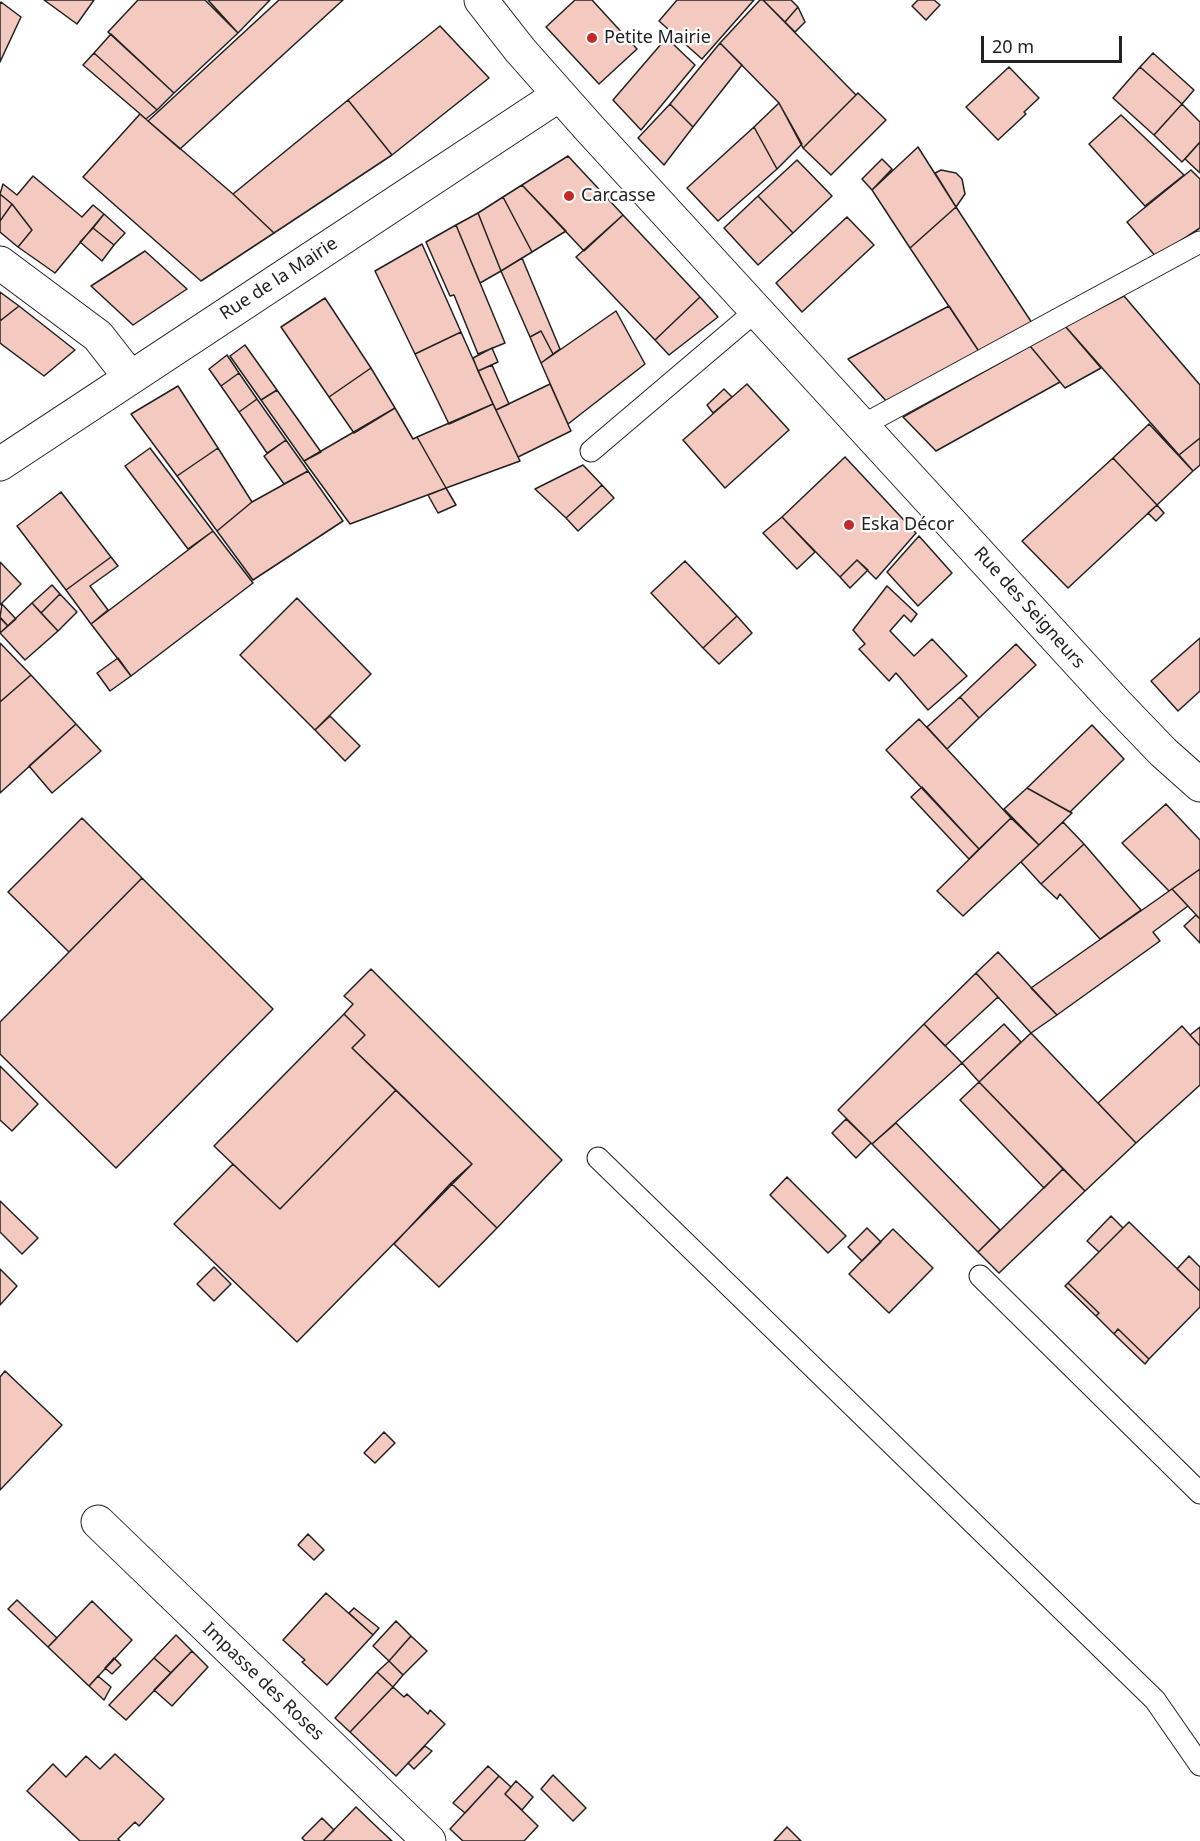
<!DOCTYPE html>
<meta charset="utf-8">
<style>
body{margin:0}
#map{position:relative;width:1200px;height:1841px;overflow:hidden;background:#fff;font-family:"Noto Sans",sans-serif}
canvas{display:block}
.scale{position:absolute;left:981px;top:36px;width:141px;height:27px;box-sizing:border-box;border:3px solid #222;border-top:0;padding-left:8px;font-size:18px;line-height:21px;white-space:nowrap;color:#222;-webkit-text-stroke:4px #fff;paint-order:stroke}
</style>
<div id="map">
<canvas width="1200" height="1841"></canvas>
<div class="scale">20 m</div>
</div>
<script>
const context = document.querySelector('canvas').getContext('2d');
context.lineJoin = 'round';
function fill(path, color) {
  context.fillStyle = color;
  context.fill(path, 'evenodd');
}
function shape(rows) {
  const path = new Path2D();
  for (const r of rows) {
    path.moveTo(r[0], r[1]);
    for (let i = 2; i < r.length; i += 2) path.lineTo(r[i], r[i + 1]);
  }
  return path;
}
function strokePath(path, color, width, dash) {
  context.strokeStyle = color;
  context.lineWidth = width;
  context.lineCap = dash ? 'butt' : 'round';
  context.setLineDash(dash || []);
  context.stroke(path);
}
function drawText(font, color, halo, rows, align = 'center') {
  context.font = font + ' "Noto Sans",sans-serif';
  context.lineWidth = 4.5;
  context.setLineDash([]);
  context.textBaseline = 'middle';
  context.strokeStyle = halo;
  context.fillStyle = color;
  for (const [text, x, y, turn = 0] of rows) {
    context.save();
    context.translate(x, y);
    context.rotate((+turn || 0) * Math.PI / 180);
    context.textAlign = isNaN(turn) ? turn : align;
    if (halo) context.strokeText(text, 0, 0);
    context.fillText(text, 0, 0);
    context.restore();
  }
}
const building = shape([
 [44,0,94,0,77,24,44,0],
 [138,0,205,0,238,33,174,93,108,32,138,0],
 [208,0,270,0,238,33,208,0],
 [279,0,343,0,180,149,148,121,279,0],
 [575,0,592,0,637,49,599,84,546,27,575,0],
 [677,0,754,0,702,59,659,21,677,0],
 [760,0,763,0,856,95,803,148,779,103,720,43,760,0],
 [763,0,791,0,798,7,785,22,763,0],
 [918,0,934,0,940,5,926,20,912,6,918,0],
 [1,2,21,17,0,62,0,4,1,2],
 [798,7,805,22,795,32,785,22,798,7],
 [440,26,489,78,392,155,348,100,440,26],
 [111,34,174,93,157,110,94,53,111,34],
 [671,42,695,65,641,130,613,100,662,43,671,42],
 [720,43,742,65,693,127,670,104,720,43],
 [94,53,157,110,146,119,83,65,94,53],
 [1153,53,1194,90,1182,104,1140,67,1153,53],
 [1009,67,1039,98,1024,112,1026,114,998,140,966,107,1009,67],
 [1140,67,1182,104,1154,135,1113,98,1140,67],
 [858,93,886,120,831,175,803,148,858,93],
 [348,100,392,155,274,233,233,194,348,100],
 [779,103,802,144,777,169,754,127,779,103],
 [670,104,693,127,664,165,638,138,670,104],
 [1182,104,1200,122,1200,142,1182,162,1154,135,1182,104],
 [140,114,233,194,274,233,201,281,83,177,140,114],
 [1121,115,1184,175,1145,206,1089,144,1121,115],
 [754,127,777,169,718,221,687,188,754,127],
 [1200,142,1200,173,1185,159,1200,142],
 [918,147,956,207,910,248,872,190,918,147],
 [568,156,623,215,584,251,522,185,568,156],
 [882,159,892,169,872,190,862,179,882,159],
 [797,160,832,196,793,233,758,196,797,160],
 [941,170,956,173,962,179,965,194,956,207,935,173,941,170],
 [1191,170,1200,179,1200,228,1156,257,1127,222,1191,170],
 [33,176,82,217,93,205,104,214,55,273,18,247,32,230,12,204,0,194,3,184,17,195,33,176],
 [522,185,566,231,532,252,503,197,522,185],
 [0,194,12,204,0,221,0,194],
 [758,196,793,233,758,265,724,228,758,196],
 [503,197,532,252,501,271,478,213,503,197],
 [12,204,32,230,18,247,0,232,0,221,12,204],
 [956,207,1032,323,980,353,910,248,956,207],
 [478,213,501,271,480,283,456,225,478,213],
 [104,214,125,233,114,245,93,228,104,214],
 [623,215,700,297,655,340,576,257,623,215],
 [847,217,874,245,802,312,776,283,847,217],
 [456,225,505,343,478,354,454,295,450,296,426,242,456,225],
 [93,228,114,245,102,261,80,242,93,228],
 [422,244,461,332,415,354,375,271,422,244],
 [145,251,187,289,133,325,91,286,145,251],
 [522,258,560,349,553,354,541,331,530,337,501,271,522,258],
 [0,292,19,306,0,321,0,292],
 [1124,296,1200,385,1200,438,1179,455,1065,326,1124,296],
 [700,297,718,317,669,355,655,340,700,297],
 [325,298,371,368,329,397,281,327,325,298],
 [19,306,75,350,44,376,0,343,0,321,19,306],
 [949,306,980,353,888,403,848,359,949,306],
 [616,311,645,364,568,424,541,363,616,311],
 [1065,326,1101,368,1065,388,1030,346,1065,326],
 [541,331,553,354,541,363,530,337,541,331],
 [461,332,493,404,449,424,415,354,461,332],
 [245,345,277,390,261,400,230,356,245,345],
 [1030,346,1060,382,936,451,903,417,1030,346],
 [492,348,498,362,478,371,473,358,492,348],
 [227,355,239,373,221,386,209,369,227,355],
 [492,365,509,404,496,410,478,371,492,365],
 [371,368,395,408,354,433,329,397,371,368],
 [239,373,257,399,239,412,221,386,239,373],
 [550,384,571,431,518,457,496,410,550,384],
 [747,384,789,430,725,488,683,440,747,384],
 [178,386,218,448,177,476,131,414,178,386],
 [724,389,732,397,713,413,707,405,724,389],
 [277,390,321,452,304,461,261,400,277,390],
 [257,399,286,440,267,453,239,412,257,399],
 [493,404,520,461,446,488,417,437,493,404],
 [395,408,413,439,417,437,446,488,350,524,304,461,395,408],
 [1149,424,1193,471,1157,505,1113,458,1149,424],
 [1200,438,1200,465,1193,471,1179,455,1200,438],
 [286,440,308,471,284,484,264,456,286,440],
 [150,448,213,531,188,549,125,466,150,448],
 [218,448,252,502,217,531,177,476,218,448],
 [845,457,916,533,876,579,857,560,840,577,782,517,845,457],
 [1113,458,1157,505,1068,588,1022,541,1113,458],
 [583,465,602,485,566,518,535,489,583,465],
 [308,471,343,521,253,580,217,531,252,502,308,471],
 [602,485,614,498,578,531,566,518,602,485],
 [446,488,456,505,438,513,428,495,446,488],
 [61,492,111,557,66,590,17,526,61,492],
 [1157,505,1164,513,1156,521,1148,513,1157,505],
 [782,517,815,552,797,569,763,533,782,517],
 [213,531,253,583,131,676,91,624,213,531],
 [919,536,952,573,918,606,887,572,919,536],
 [111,557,118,566,90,586,108,610,91,624,66,590,111,557],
 [857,560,868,570,850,588,840,577,857,560],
 [685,561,737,616,703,648,651,593,685,561],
 [0,562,21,584,0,605,0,562],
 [52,585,60,594,41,613,32,603,52,585],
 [887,586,917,614,911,622,904,615,890,631,914,656,932,639,967,676,928,710,896,673,889,681,859,649,865,644,853,630,887,586],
 [60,594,77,612,58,631,41,613,60,594],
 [297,598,371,674,315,730,240,655,297,598],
 [32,603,58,631,25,660,0,633,32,603],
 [2,604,16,619,8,626,0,617,2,604],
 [737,616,752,633,719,664,703,648,737,616],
 [0,618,8,626,0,633,0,618],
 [1200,638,1200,691,1178,711,1151,681,1200,638],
 [0,643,31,675,0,702,0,643],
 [1016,644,1036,665,979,718,960,697,1016,644],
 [118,658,131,676,110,691,97,673,118,658],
 [31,675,76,724,0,793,0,702,31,675],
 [960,697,979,718,947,749,927,727,960,697],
 [330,716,360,746,345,761,315,730,330,716],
 [919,719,1011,818,979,849,886,750,919,719],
 [76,724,101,751,52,793,29,766,76,724],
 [1092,725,1124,759,1070,812,1027,788,1092,725],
 [922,787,979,849,969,859,911,797,922,787],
 [1027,788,1072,813,1039,845,1004,809,1027,788],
 [1166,804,1200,840,1200,869,1169,891,1122,843,1166,804],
 [82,818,142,878,69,952,8,892,82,818],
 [1011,818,1039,845,963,916,937,891,1011,818],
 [1063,822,1084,844,1041,884,1021,862,1063,822],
 [1084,844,1141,910,1100,939,1060,894,1057,899,1041,884,1084,844],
 [1200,869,1200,919,1172,889,1200,869],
 [142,878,273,1009,116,1168,0,1054,0,1022,142,878],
 [1172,889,1188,906,1153,932,1160,941,1057,1015,1031,988,1172,889],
 [1196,915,1200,919,1200,943,1184,926,1196,915],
 [998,952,1057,1015,1031,1033,976,973,998,952],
 [371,969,562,1160,497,1228,451,1183,472,1164,352,1048,365,1035,344,1014,353,1004,344,996,371,969],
 [976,973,998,997,945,1046,924,1024,976,973],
 [344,1014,365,1035,352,1048,396,1090,280,1209,214,1146,344,1014],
 [924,1024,962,1063,872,1144,838,1110,924,1024],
 [1004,1024,1021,1042,979,1082,962,1063,1004,1024],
 [1182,1026,1200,1046,1200,1085,1136,1143,1098,1103,1182,1026],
 [1200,1027,1200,1046,1190,1035,1200,1027],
 [1031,1033,1136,1143,1085,1191,979,1082,1031,1033],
 [0,1066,38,1104,12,1131,0,1120,0,1066],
 [979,1082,1063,1169,1044,1188,960,1100,979,1082],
 [396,1090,472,1164,297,1342,174,1224,233,1164,280,1209,396,1090],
 [846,1119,871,1143,856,1158,832,1133,846,1119],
 [896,1123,1000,1230,978,1252,872,1144,896,1123],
 [1063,1169,1085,1191,999,1273,978,1252,1063,1169],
 [787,1177,846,1236,828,1253,770,1195,787,1177],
 [451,1183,497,1228,439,1287,394,1244,451,1183],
 [0,1201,38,1238,22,1254,0,1232,0,1201],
 [1111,1216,1123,1228,1099,1252,1087,1241,1111,1216],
 [1129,1222,1200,1291,1200,1307,1149,1359,1118,1329,1114,1334,1096,1316,1099,1313,1068,1283,1129,1222],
 [867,1228,881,1242,862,1261,848,1247,867,1228],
 [893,1229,933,1268,889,1313,849,1274,893,1229],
 [1189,1256,1200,1267,1200,1291,1177,1269,1189,1256],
 [214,1267,231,1284,214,1301,197,1284,214,1267],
 [0,1269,17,1286,0,1305,0,1269],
 [1068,1283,1099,1313,1096,1316,1065,1286,1068,1283],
 [1118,1329,1149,1359,1145,1364,1114,1334,1118,1329],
 [5,1371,62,1425,0,1490,0,1377,5,1371],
 [384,1432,395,1443,375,1463,364,1453,384,1432],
 [308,1534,324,1550,314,1560,298,1545,308,1534],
 [326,1593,373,1635,327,1685,302,1662,305,1660,283,1640,326,1593],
 [17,1600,57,1638,48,1647,8,1609,17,1600],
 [92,1601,132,1640,89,1686,48,1647,92,1601],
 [354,1608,379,1628,373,1635,349,1613,354,1608],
 [396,1621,411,1636,389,1661,373,1646,396,1621],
 [176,1635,192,1651,171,1673,154,1658,176,1635],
 [411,1636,427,1651,403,1675,389,1661,411,1636],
 [192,1651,208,1667,172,1706,154,1690,192,1651],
 [114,1658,121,1665,112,1674,105,1668,114,1658],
 [154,1658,171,1673,126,1720,109,1705,154,1658],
 [389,1661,403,1675,393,1687,377,1672,389,1661],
 [377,1672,393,1687,350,1732,335,1718,377,1672],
 [98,1676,111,1687,104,1700,89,1686,98,1676],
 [393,1687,404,1697,407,1694,428,1714,430,1710,445,1724,396,1776,350,1732,393,1687],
 [425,1746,432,1751,414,1769,408,1763,425,1746],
 [115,1754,164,1799,139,1826,135,1822,118,1839,120,1841,80,1841,27,1791,53,1764,66,1777,86,1756,100,1769,115,1754],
 [488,1766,499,1776,465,1813,453,1803,488,1766],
 [553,1775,586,1808,573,1821,541,1789,553,1775],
 [499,1776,511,1787,505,1794,538,1826,524,1841,463,1841,450,1829,499,1776],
 [516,1781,533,1797,522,1810,505,1794,516,1781],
 [356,1807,379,1829,392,1841,323,1841,356,1807],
 [322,1818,334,1830,323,1841,305,1841,302,1838,322,1818],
 [787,1827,801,1841,774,1841,787,1827]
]);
fill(building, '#f3c9c0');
strokePath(building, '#222', 1.5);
const lane = shape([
 [863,425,1200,242],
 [591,451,757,310],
 [598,1158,1155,1700,1200,1765],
 [980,1276,1200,1493]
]);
const street = shape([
 [0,263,98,336,130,377],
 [98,1522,429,1841]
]);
const secondary = shape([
 [481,0,520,50,590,129,1115,702,1163,752,1200,785],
 [0,464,559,95]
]);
strokePath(lane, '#222', 23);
strokePath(street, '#222', 35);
strokePath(secondary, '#222', 35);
strokePath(lane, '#fff', 21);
strokePath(street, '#fff', 33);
strokePath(secondary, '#fff', 33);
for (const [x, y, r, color] of [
 [592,38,6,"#c62828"],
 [569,196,6,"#c62828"],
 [849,525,6,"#c62828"]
]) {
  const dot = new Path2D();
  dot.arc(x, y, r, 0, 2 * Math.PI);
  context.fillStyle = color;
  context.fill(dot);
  strokePath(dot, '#fff', 2);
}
drawText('18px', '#222', '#fff', [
 ["Petite Mairie",604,38],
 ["Carcasse",581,196],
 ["Eska Décor",861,525]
], 'left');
drawText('18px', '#222', '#fff', [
 ["Rue de la Mairie",279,279,-33],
 ["Rue des Seigneurs",1029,608,48],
 ["Impasse des Roses",263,1682,44]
]);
</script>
